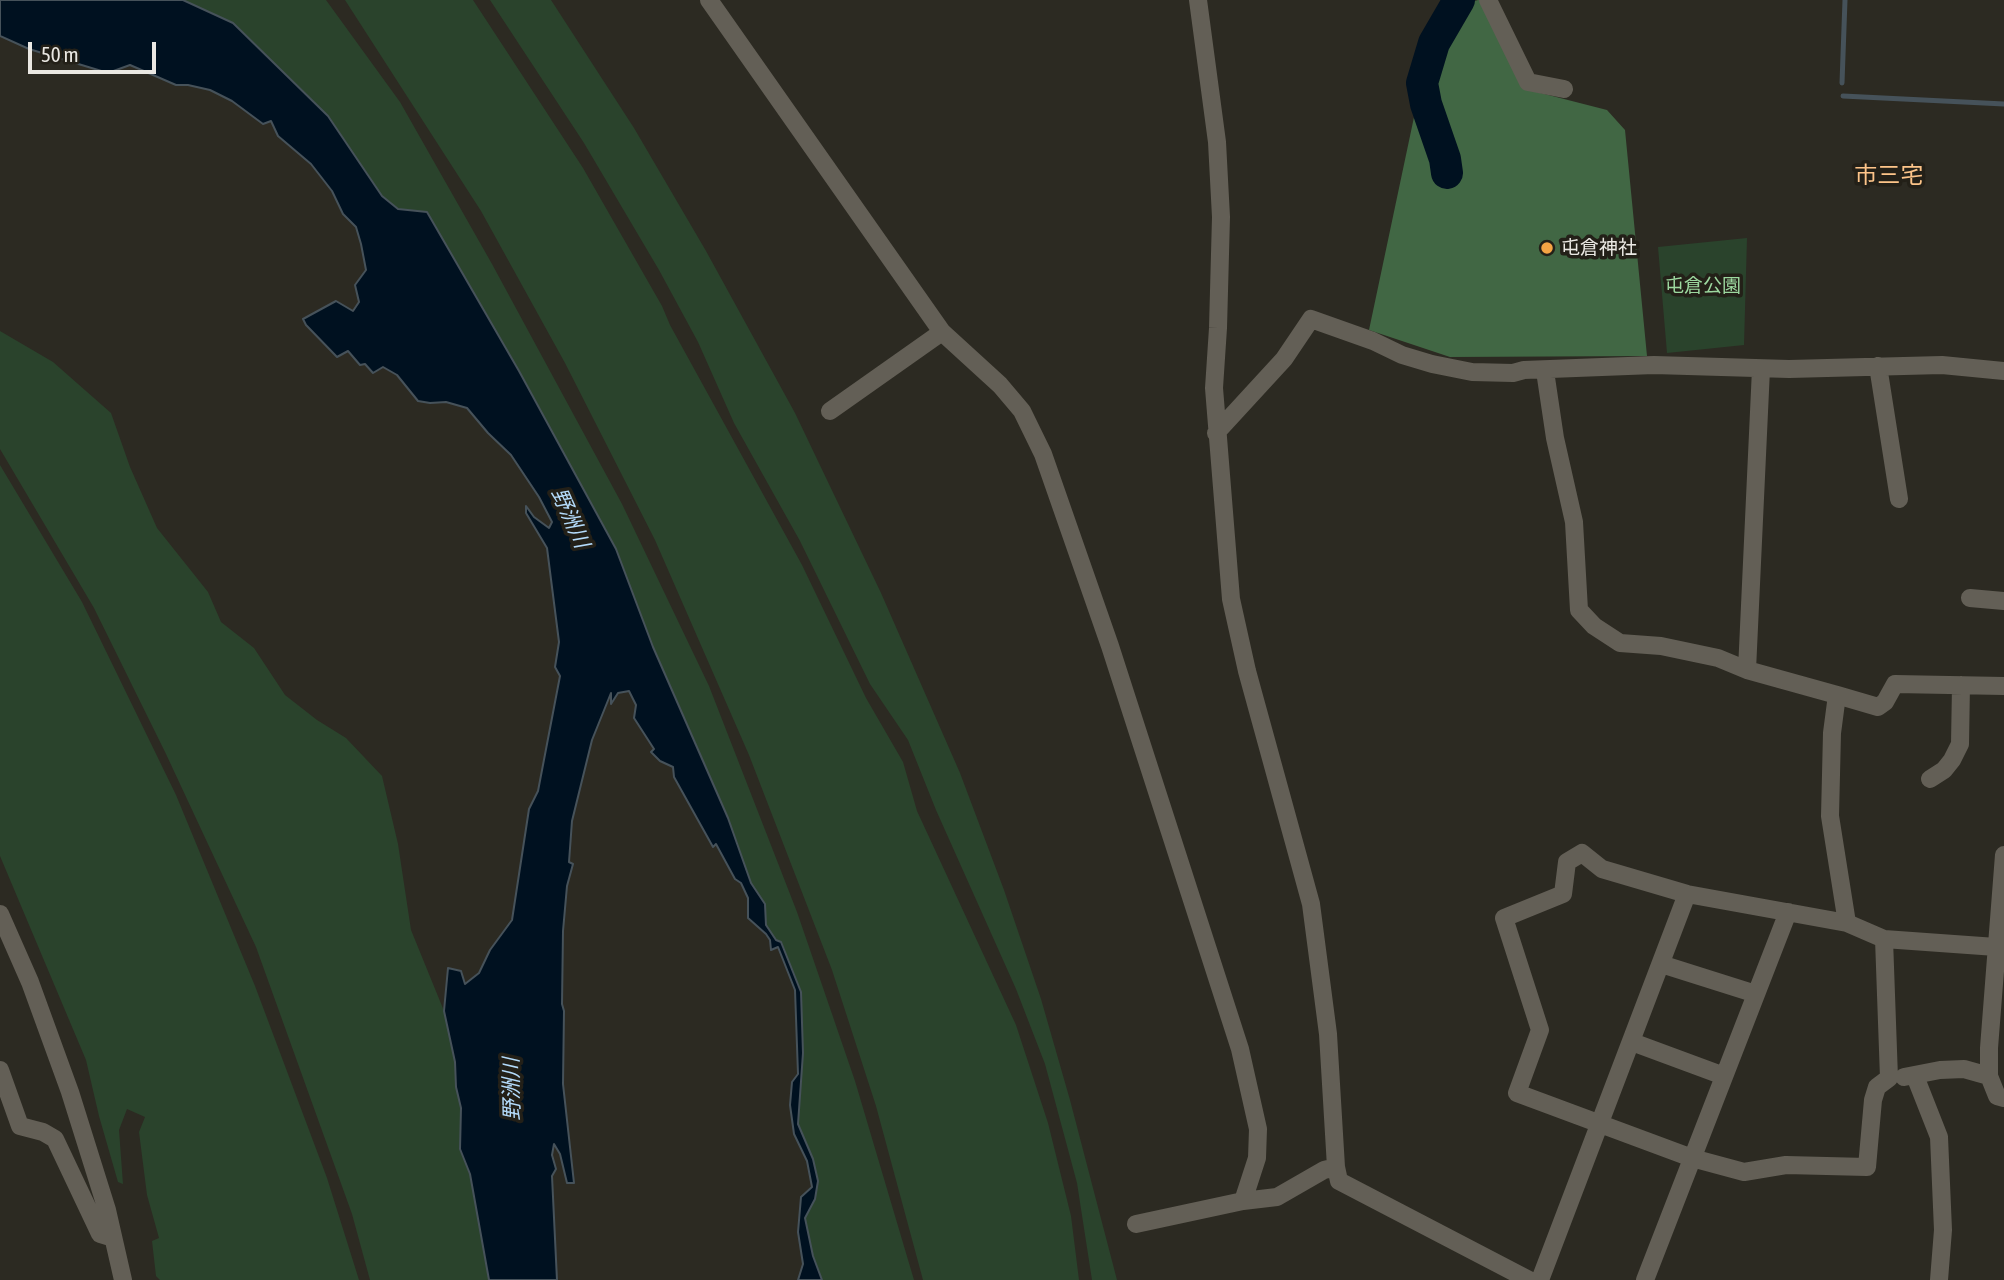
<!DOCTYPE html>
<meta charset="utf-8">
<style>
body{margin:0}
#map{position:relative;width:2004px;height:1280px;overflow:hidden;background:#2c2a22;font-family:"Asap Condensed",sans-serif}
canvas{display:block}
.scale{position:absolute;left:28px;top:42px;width:128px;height:32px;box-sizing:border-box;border:4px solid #eae8e3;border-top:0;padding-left:9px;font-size:21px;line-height:24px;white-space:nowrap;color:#eae8e3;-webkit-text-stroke:5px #232018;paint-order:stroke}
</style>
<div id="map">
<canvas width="2004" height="1280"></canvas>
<div class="scale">50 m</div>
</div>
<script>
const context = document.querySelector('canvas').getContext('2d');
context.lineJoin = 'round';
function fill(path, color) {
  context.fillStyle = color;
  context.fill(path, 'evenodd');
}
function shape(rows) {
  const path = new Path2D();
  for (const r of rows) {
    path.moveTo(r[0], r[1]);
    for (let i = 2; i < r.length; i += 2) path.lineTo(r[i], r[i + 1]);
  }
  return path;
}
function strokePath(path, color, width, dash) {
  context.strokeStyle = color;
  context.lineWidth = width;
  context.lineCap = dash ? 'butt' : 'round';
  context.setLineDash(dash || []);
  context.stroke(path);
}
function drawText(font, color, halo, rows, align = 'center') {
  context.font = font + ' "Asap Condensed","Noto Sans JP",sans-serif';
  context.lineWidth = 7;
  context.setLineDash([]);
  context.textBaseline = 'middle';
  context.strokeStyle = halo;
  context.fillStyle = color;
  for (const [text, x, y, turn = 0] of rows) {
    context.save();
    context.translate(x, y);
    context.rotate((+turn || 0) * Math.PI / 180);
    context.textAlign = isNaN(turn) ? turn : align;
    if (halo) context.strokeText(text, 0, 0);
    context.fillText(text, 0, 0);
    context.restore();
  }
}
fill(shape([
 [183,0,326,0,400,102,492,264,622,504,709,686,797,912,855,1081,914,1280,822,1280,813,1256,805,1218,815,1199,813,1159,798,1124,801,992,776,940,766,925,765,904,751,883,728,818,653,647,616,549,569,463,398,209,382,196,328,116,232,23],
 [345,0,473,0,583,168,662,306,670,325,802,565,866,698,903,762,917,811,1016,1025,1048,1123,1071,1216,1079,1280,923,1280,876,1106,832,970,749,755,655,540,565,363,481,211],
 [490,0,551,0,634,128,706,251,795,413,881,593,960,773,1004,890,1041,999,1070,1100,1117,1280,1092,1280,1077,1183,1045,1064,1016,989,936,810,908,740,870,684,800,541,734,423,698,342,659,270,584,143],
 [1747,238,1744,345,1667,353,1658,247],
 [0,331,53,362,111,413,130,467,157,528,208,592,221,622,254,648,285,695,317,720,346,738,382,776,398,844,411,930,444,1011,455,1061,456,1087,461,1108,460,1149,470,1174,489,1280,370,1280,352,1214,256,947,166,754,94,608,0,449],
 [0,465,82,602,176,795,255,986,327,1178,359,1280,160,1280,156,1276,152,1241,159,1238,147,1195,139,1132,145,1117,127,1109,119,1130,123,1184,118,1182,99,1116,86,1060,0,856]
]), '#2a432c');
fill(shape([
 [1478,0,1486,0,1525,89,1607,110,1625,130,1647,356,1450,357,1369,330,1436,13]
]), '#416744');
const water = shape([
 [0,0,183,0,233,23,328,116,382,196,398,209,427,212,519,371,616,549,653,647,728,818,751,883,765,904,766,925,776,940,781,942,801,992,803,1053,798,1124,813,1159,818,1181,815,1199,805,1218,813,1256,822,1280,798,1280,803,1264,798,1232,801,1197,812,1187,807,1161,794,1134,790,1105,792,1082,798,1074,795,990,778,947,771,950,770,940,766,934,748,918,748,898,741,883,735,879,716,844,713,847,674,777,673,767,660,761,651,752,654,749,634,718,636,705,629,691,618,693,611,704,611,693,592,740,572,821,569,862,573,864,567,886,563,931,562,1004,564,1011,563,1084,574,1183,567,1183,560,1154,554,1144,552,1155,556,1169,552,1176,557,1280,489,1280,470,1174,460,1149,461,1108,456,1087,455,1062,444,1011,448,968,461,971,465,984,479,973,490,950,512,920,529,809,538,791,560,676,555,667,559,642,547,548,526,513,526,506,534,517,549,528,552,522,539,497,511,455,488,433,467,408,446,402,430,403,418,401,397,375,383,367,373,373,365,364,360,365,348,351,337,357,306,325,303,319,336,301,353,311,359,302,355,285,366,270,361,244,356,227,343,214,332,191,311,164,278,136,271,121,263,124,232,101,210,90,188,85,176,85,130,65,108,73,29,49,0,36,0,0]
]);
fill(water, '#001120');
strokePath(water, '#46525a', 2);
strokePath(shape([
 [1842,83,1845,0],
 [1843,96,2004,104]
]), '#46525a', 5);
strokePath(shape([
 [1447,173,1445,159,1426,104,1422,83,1434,43,1459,0]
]), '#001120', 32);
strokePath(shape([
 [709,0,942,332,1000,385,1022,411,1043,454,1110,646,1240,1049,1258,1129,1257,1158,1243,1201],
 [1198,0,1217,142,1221,217,1218,328,1214,388,1231,599,1247,671,1311,904,1328,1034,1336,1167,1339,1181,1529,1280],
 [1488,0,1528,82,1564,89],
 [1878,366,1899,499],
 [1545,371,1555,438,1574,522,1579,610,1594,626,1620,643,1661,646,1718,658,1747,670,1837,695,1832,733,1830,816,1847,923],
 [830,411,942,332],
 [1216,433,1284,359,1311,319,1373,341,1402,355,1432,364,1472,372,1513,373,1524,370,1654,365,1789,369,1942,365,2004,371],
 [1970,598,2004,601],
 [1747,670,1761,369],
 [1837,695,1878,707,1885,702,1895,684,2004,686],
 [1930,779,1944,770,1952,760,1960,744,1961,685],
 [2004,855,1989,1048,1989,1076,1997,1096,2004,1098],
 [0,914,30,982,70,1092,107,1210,123,1280],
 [1884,939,1889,1078,1877,1087,1873,1100,1867,1167,1786,1165,1744,1172,1692,1158,1517,1093,1540,1030,1504,918,1563,894,1567,862,1582,853,1602,869,1687,894,1847,923,1884,939,1996,947],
 [1661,964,1756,994],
 [1632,1042,1724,1076],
 [0,1070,20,1126,43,1132,55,1139,100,1234,113,1238],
 [1915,1076,1939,1137,1943,1230,1939,1280],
 [1904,1077,1940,1070,1964,1069,1989,1076],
 [1136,1224,1243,1201,1277,1197,1324,1170,1336,1167],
 [1540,1280,1687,894],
 [1645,1280,1788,912]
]), '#635f56', 18);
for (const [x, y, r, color] of [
 [1547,248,7,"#f4a444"]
]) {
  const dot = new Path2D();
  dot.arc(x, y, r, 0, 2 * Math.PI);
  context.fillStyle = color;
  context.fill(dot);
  strokePath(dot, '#232018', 2.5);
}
drawText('19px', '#eae8e3', '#232018', [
 ["屯倉神社",1561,248]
], 'left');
drawText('19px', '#9cd89f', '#232018', [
 ["屯倉公園",1703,286]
]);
drawText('italic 21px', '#b4dbfb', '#232018', [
 ["野洲川",570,518,66],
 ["野洲川",512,1089,-91]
]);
drawText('23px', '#fdc489', '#232018', [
 ["市三宅",1889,176]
]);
</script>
